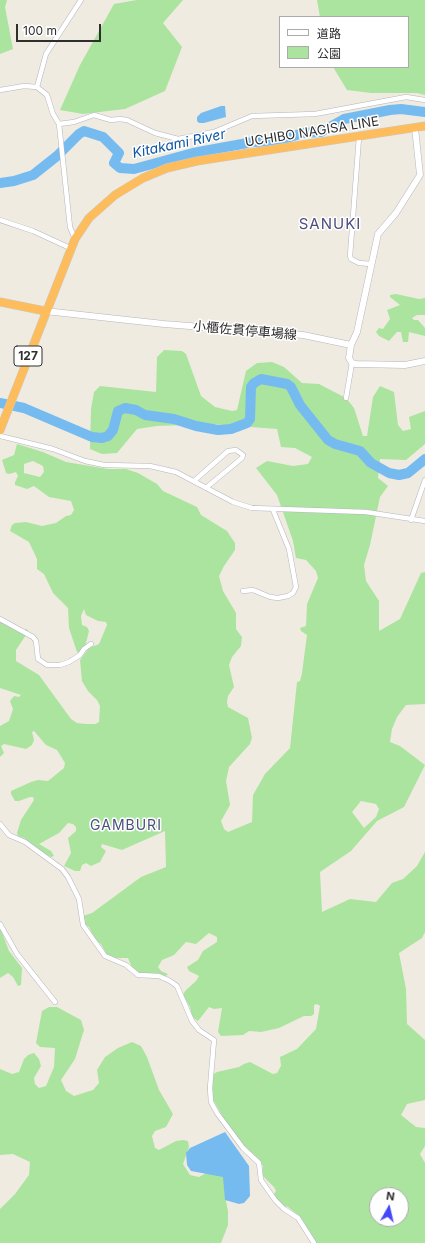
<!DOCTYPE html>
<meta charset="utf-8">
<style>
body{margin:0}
#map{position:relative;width:425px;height:1243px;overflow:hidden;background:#efebe1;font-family:Inter,"Noto Sans JP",sans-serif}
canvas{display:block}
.legend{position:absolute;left:279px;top:16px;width:130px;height:52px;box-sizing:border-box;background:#fff;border:1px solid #ababab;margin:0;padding:5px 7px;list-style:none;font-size:12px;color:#2e2e2e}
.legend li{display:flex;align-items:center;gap:8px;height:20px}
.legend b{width:20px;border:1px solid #ababab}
.north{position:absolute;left:369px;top:1187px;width:40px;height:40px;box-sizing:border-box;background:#fff;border:1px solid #ababab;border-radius:50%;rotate:8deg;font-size:11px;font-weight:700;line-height:16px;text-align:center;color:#2e2e2e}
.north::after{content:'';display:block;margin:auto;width:14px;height:18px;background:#4347fa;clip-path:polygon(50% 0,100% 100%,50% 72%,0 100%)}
.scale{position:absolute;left:16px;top:24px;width:85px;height:18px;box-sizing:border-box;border:2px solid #2e2e2e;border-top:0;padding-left:5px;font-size:12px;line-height:14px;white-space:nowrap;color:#2e2e2e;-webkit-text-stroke:3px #fff;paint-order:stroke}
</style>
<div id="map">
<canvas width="425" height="1243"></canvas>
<ul class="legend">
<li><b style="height:5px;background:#fff"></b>道路</li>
<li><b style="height:11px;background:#abe49e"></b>公園</li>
</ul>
<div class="north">N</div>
<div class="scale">100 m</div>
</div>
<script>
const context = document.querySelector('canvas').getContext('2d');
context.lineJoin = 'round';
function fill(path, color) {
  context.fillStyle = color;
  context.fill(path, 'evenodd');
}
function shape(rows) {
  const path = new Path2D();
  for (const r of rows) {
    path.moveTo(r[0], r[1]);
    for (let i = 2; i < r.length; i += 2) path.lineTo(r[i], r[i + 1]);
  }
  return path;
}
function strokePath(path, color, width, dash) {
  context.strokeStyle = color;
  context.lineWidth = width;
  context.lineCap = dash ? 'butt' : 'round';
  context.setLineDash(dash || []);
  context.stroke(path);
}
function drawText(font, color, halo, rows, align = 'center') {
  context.font = font + ' Inter,"Noto Sans JP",sans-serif';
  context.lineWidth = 3;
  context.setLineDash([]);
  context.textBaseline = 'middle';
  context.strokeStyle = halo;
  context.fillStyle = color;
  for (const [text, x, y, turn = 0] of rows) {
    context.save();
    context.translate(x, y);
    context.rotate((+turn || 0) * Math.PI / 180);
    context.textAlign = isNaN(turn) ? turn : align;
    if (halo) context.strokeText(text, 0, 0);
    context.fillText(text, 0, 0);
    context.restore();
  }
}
fill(shape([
 [0,0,7,0,5,7,13,49,0,54],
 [137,0,183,0,163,23,182,47,165,91,125,109,83,114,60,110,80,65,114,4],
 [317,0,425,0,425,95,417,93,371,93,347,90,333,67,408,67,408,17,320,17],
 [396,294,419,299,425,298,425,315,417,315,412,318,414,320,418,320,425,328,425,336,409,332,408,342,403,342,401,332,397,332,389,341,379,336,376,332,379,328,383,329,390,319,387,310,400,305,390,297,390,295],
 [164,350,182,351,186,354,201,396,215,407,232,411,237,410,246,371,257,363,272,362,284,367,302,383,319,384,346,398,354,408,363,436,367,436,373,397,380,386,394,392,398,425,403,431,411,429,409,417,425,411,425,444,406,460,380,459,378,478,388,486,380,497,370,545,364,565,366,581,379,601,379,631,400,619,421,573,425,572,425,704,406,705,397,717,392,729,390,742,400,746,425,765,404,807,377,821,351,851,320,872,322,912,350,899,376,902,392,883,403,879,417,866,425,852,425,932,422,938,399,953,406,989,407,1024,425,1040,425,1100,407,1104,401,1115,416,1127,425,1128,425,1146,420,1154,425,1163,425,1243,315,1243,299,1216,288,1207,280,1205,274,1194,276,1191,274,1187,262,1175,263,1166,250,1154,227,1124,207,1089,210,1076,217,1072,239,1067,244,1064,250,1062,273,1074,277,1073,281,1066,280,1057,297,1049,316,1029,320,1006,317,1004,314,1005,314,1014,311,1016,304,1016,279,1028,261,1032,249,1031,243,1035,221,1036,218,1032,222,1008,214,1009,209,1007,198,1021,192,1017,190,1007,183,995,185,991,196,981,199,976,189,971,187,967,198,960,203,951,217,942,217,937,209,933,196,944,186,942,174,955,162,960,158,967,161,971,168,974,166,976,154,973,141,974,133,970,128,958,111,958,107,955,101,944,95,940,89,927,85,925,83,916,92,913,141,877,166,867,165,831,122,850,102,844,101,847,106,851,100,862,91,866,86,863,82,865,80,871,75,871,64,866,71,853,68,838,76,831,76,827,73,824,68,823,59,833,39,844,51,851,54,856,51,857,38,850,24,838,18,836,17,833,21,820,34,800,33,797,30,797,19,801,15,801,11,794,11,791,31,782,38,780,48,781,64,768,65,763,57,750,46,745,34,731,32,732,34,740,32,745,26,749,4,744,1,746,4,753,0,757,0,726,9,721,13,709,10,701,14,696,19,697,21,695,0,688,0,620,22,631,27,629,28,632,16,650,16,661,39,675,71,719,77,723,86,724,95,724,99,722,100,706,97,700,88,691,82,681,80,660,89,648,99,644,107,625,106,622,98,621,86,615,84,609,81,616,82,625,87,627,89,631,85,647,80,653,77,652,69,628,68,608,53,593,44,574,37,569,37,559,29,542,10,531,12,525,15,523,26,522,42,526,56,523,66,516,71,515,74,510,71,501,49,497,34,486,27,489,15,485,15,482,18,476,16,472,9,474,6,473,2,460,14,455,17,444,43,452,66,462,108,469,126,469,138,473,157,484,163,491,197,507,201,515,227,531,235,543,235,550,224,566,219,576,223,591,236,613,236,629,242,637,241,646,232,657,229,665,234,687,228,696,227,702,228,707,248,718,252,738,250,744,229,767,226,781,230,805,221,821,224,829,228,832,252,822,253,795,265,774,290,748,297,682,300,681,302,673,307,635,301,631,300,628,306,626,307,604,318,578,316,571,306,560,296,558,293,541,277,495,256,468,267,461,293,466,308,464,312,457,295,448,281,447,277,429,211,424,157,426,137,429,117,453,102,454,90,449,91,409,94,392,100,386,156,392,157,357],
 [33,461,43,466,44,472,40,477,24,473,24,464],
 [361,801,376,804,379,809,376,817,364,828,352,812],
 [377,1195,401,1195,401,1219,377,1219],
 [0,927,9,951,22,968,21,985,18,986,13,977,8,973,0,978],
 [49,1007,57,1007,81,1020,84,1030,75,1059,61,1080,66,1091,74,1096,93,1090,99,1083,97,1070,105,1057,118,1048,132,1042,141,1046,147,1057,159,1090,173,1114,166,1127,155,1131,152,1136,155,1148,159,1150,176,1141,183,1140,188,1141,189,1147,183,1164,190,1175,199,1177,210,1171,223,1172,227,1186,226,1201,228,1211,228,1225,221,1243,0,1243,0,1209,15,1194,29,1175,30,1162,13,1154,0,1155,0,1069,12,1074,19,1072,24,1059,28,1055,34,1053,39,1059,41,1066,34,1078,35,1084,39,1088,46,1086,54,1067,55,1048,40,1047,36,1043,42,1011]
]), '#abe49e');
fill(shape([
 [221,106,225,106,226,117,204,123,199,123,197,121,197,117,201,113],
 [225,1132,249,1166,250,1196,244,1203,239,1204,225,1200,223,1177,191,1171,187,1165,186,1153,190,1148]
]), '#76bbef');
strokePath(shape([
 [0,183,14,181,33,175,57,156,79,134,84,131,103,137,119,153,114,163,120,168,134,169,193,153,253,142,277,141,303,133,321,132,344,119,390,110,401,109,425,112],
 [0,403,24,408,92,437,102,438,108,436,113,430,118,411,125,408,136,410,145,415,174,419,196,426,218,430,231,429,247,423,250,419,251,387,254,383,261,379,287,384,291,387,300,405,328,440,335,444,360,451,371,463,389,473,399,475,408,473,425,459]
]), '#76bbef', 10);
const street = shape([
 [37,87,46,54,81,0],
 [0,90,24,86,37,87,47,95,53,114,59,124,70,227,75,239],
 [59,124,74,122,94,115,111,120,120,119,127,120,155,133,178,139,214,132,252,116,315,114,406,97,425,100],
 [359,137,350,256,351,259,359,263,371,264],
 [0,220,33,231,70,248],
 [346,398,352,363],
 [0,436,53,449,85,461,104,465,150,466,176,472,233,502,252,508,366,512,425,521],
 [194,481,228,451,236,450,243,455,242,458,207,487],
 [411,520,425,480],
 [243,591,253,590,270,597,278,598,288,596,293,593,296,587,289,549,273,510],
 [0,619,33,637,36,641,38,659,47,665,60,665,69,662,80,655,84,649,91,644],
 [0,824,9,835,25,842,62,869,68,877,79,899,83,925,105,956,126,965,138,975,159,976,170,981,177,986,192,1021,199,1030,214,1040,210,1088,211,1102,217,1113,243,1148,259,1163,261,1180,275,1200,284,1209,298,1218,314,1243],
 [0,924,17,954,55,1002]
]);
const secondary = shape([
 [415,128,420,175,396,213,378,234,357,332,351,345,349,358,352,363,356,364,405,365,425,361],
 [45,311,164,324,303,335,351,345]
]);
const highway = shape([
 [0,302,45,311],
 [0,430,75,239,89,218,115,195,143,178,167,168,197,161,425,126]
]);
strokePath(street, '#b4b4c1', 5.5);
strokePath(secondary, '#b4b4c1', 7);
strokePath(highway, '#c9c9c9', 9);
strokePath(street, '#fff', 4.5);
strokePath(secondary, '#fff', 6);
strokePath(highway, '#febd5d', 8);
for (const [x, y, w] of [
 [28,356,28]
]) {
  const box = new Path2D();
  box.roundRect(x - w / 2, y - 10, w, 20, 3);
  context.fillStyle = '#fff';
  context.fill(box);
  strokePath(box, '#2e2e2e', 1);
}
drawText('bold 12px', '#2e2e2e', null, [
 ["127",28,356]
]);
drawText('13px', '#2e2e2e', '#fff', [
 ["UCHIBO NAGISA LINE",312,132,-9],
 ["小櫃佐貫停車場線",245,331,5]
]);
drawText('italic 14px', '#0e56a2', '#fff', [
 ["Kitakami River",179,144,-12]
]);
context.letterSpacing = '1px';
drawText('14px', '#4d4e80', '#fff', [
 ["GAMBURI",126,826]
]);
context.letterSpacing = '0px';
context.letterSpacing = '1px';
drawText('15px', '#4d4e80', '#fff', [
 ["SANUKI",330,224]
]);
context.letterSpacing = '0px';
</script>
